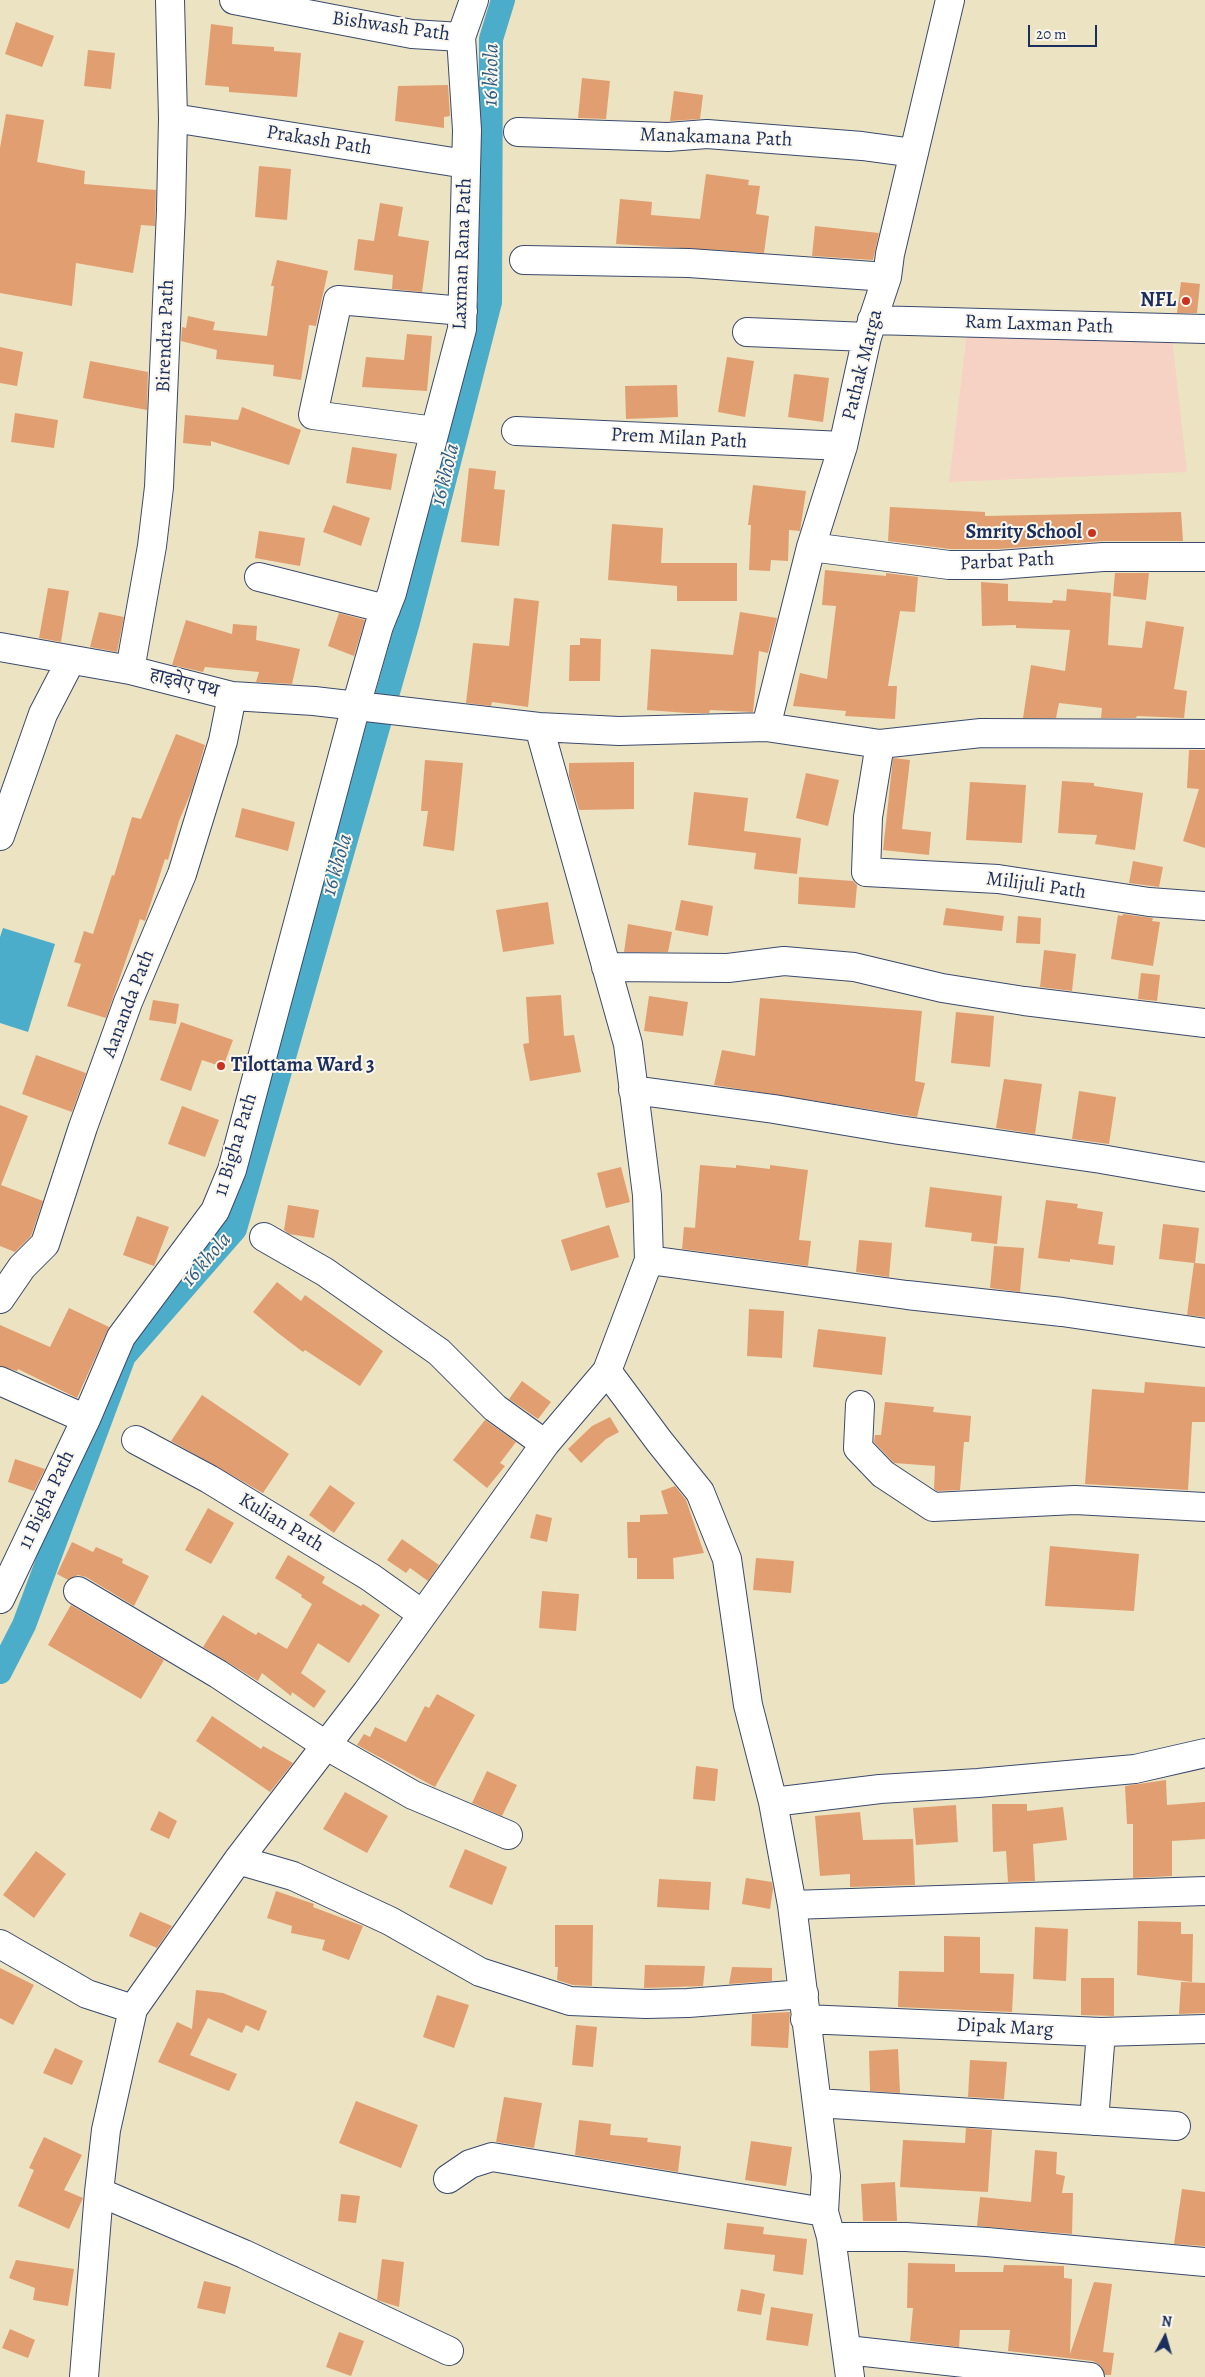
<!DOCTYPE html>
<meta charset="utf-8">
<style>
body{margin:0}
#map{position:relative;width:1205px;height:2377px;overflow:hidden;background:#ece3c2;font-family:Alegreya,serif}
canvas{display:block}
.north{position:absolute;left:1140px;top:2312px;width:50px;height:50px;-webkit-text-stroke:4px #fbf7ec;paint-order:stroke;rotate:6deg;font-size:14px;font-weight:700;line-height:20px;text-align:center;color:#1b2f5e}
.north::after{content:'';display:block;margin:auto;width:18px;height:22px;background:#1b2f5e;clip-path:polygon(50% 0,100% 100%,50% 72%,0 100%)}
.scale{position:absolute;left:1028px;top:25px;width:69px;height:22px;box-sizing:border-box;border:2px solid #1b2f5e;border-top:0;padding-left:6px;font-size:15px;line-height:18px;white-space:nowrap;color:#1b2f5e;-webkit-text-stroke:4px #fbf7ec;paint-order:stroke}
</style>
<div id="map">
<canvas width="1205" height="2377"></canvas>
<div class="north">N</div>
<div class="scale">20 m</div>
</div>
<script>
const context = document.querySelector('canvas').getContext('2d');
context.lineJoin = 'round';
function fill(path, color) {
  context.fillStyle = color;
  context.fill(path, 'evenodd');
}
function shape(rows) {
  const path = new Path2D();
  for (const r of rows) {
    path.moveTo(r[0], r[1]);
    for (let i = 2; i < r.length; i += 2) path.lineTo(r[i], r[i + 1]);
  }
  return path;
}
function strokePath(path, color, width, dash) {
  context.strokeStyle = color;
  context.lineWidth = width;
  context.lineCap = dash ? 'butt' : 'round';
  context.setLineDash(dash || []);
  context.stroke(path);
}
function drawText(font, color, halo, rows, align = 'center') {
  context.font = font + ' Alegreya,"Noto Serif Devanagari",serif';
  context.lineWidth = 4;
  context.setLineDash([]);
  context.textBaseline = 'middle';
  context.strokeStyle = halo;
  context.fillStyle = color;
  for (const [text, x, y, turn = 0] of rows) {
    context.save();
    context.translate(x, y);
    context.rotate((+turn || 0) * Math.PI / 180);
    context.textAlign = isNaN(turn) ? turn : align;
    if (halo) context.strokeText(text, 0, 0);
    context.fillText(text, 0, 0);
    context.restore();
  }
}
fill(shape([
 [963,323,1171,329,1187,472,949,482,966,341]
]), '#f6d2c4');
fill(shape([
 [3,928,55,944,28,1032,0,1023,0,937]
]), '#4cadcb');
strokePath(shape([
 [0,1672,24,1625,124,1356,235,1229,408,622,490,302,491,39,503,0]
]), '#4cadcb', 24);
fill(shape([
 [16,22,54,36,42,67,5,54],
 [211,24,233,27,232,44,274,47,274,51,301,53,297,97,229,92,229,87,205,85],
 [88,50,115,53,111,89,84,86],
 [582,78,610,81,606,119,578,118],
 [448,85,450,116,444,117,444,128,395,121,398,86],
 [674,91,703,95,700,119,670,121],
 [6,114,44,120,37,162,85,171,84,184,156,190,155,226,141,225,133,273,76,263,72,306,0,293,0,148],
 [259,166,291,169,287,220,255,217],
 [706,174,749,180,748,185,760,186,756,214,769,216,764,253,616,244,620,199,652,202,651,215,700,219],
 [380,203,403,207,398,236,429,241,422,292,392,289,393,275,354,270,358,239,374,241],
 [815,226,879,233,873,260,812,256],
 [277,260,328,271,316,326,309,325,301,380,273,376,274,365,216,359,217,350,181,341,182,327,186,328,188,316,215,322,213,330,267,336,274,286,271,286],
 [1181,282,1200,284,1197,313,1177,313],
 [407,334,432,336,427,391,362,387,366,357,404,360],
 [0,347,23,352,17,386,0,383],
 [727,357,754,361,745,417,718,412],
 [90,361,148,372,147,410,83,398],
 [794,374,829,378,823,422,788,417],
 [677,385,678,417,626,419,625,386],
 [242,407,301,430,289,465,211,441,211,446,183,443,185,415,238,420],
 [15,413,58,420,54,448,11,442],
 [352,447,397,454,391,490,346,483],
 [469,468,496,471,494,489,505,490,499,546,461,542],
 [753,485,806,491,800,531,789,530,788,561,771,560,770,571,749,570,751,525,748,525],
 [333,505,370,518,361,546,323,532],
 [890,507,985,512,985,516,1181,512,1183,541,1103,541,998,549,950,549,888,541],
 [612,524,663,528,661,563,737,563,737,601,677,601,677,586,608,580],
 [259,531,305,538,300,566,255,558],
 [825,570,886,576,886,573,918,577,915,612,900,611,888,686,897,686,895,719,845,716,846,711,793,706,800,673,827,679,836,606,822,605],
 [1115,573,1149,573,1146,600,1113,596],
 [981,582,1008,584,1008,601,1052,603,1053,600,1066,601,1067,589,1111,593,1108,645,1142,648,1146,621,1184,627,1174,689,1187,691,1184,718,1137,716,1136,718,1101,718,1102,708,1059,703,1056,718,1023,718,1031,665,1065,671,1070,630,1016,628,1016,625,982,626],
 [48,588,69,591,61,642,39,638],
 [514,598,539,601,528,707,492,702,491,706,466,703,473,643,509,646],
 [99,612,124,617,117,652,90,647],
 [740,612,777,618,768,653,759,651,753,712,710,710,709,713,688,713,647,710,651,649,733,655],
 [339,613,365,620,354,656,328,646],
 [186,620,232,634,233,624,257,626,256,640,300,649,292,684,256,682,259,672,205,667,203,672,172,665],
 [580,638,601,639,600,681,569,681,570,645,580,645],
 [176,734,205,745,192,790,179,821,168,860,165,859,145,921,140,919,106,1018,67,1006,81,964,74,962,84,931,93,934,112,875,114,876,132,817,141,819],
 [1189,750,1205,750,1205,848,1183,841,1199,789,1187,788],
 [893,758,910,760,902,829,931,832,929,855,883,850],
 [425,760,463,763,454,851,423,846,428,811,421,811],
 [634,762,634,809,579,810,569,776,569,763],
 [806,773,839,780,828,826,796,818],
 [1062,781,1094,783,1094,786,1143,793,1135,850,1095,844,1097,835,1058,833],
 [970,782,1026,785,1022,843,966,840],
 [694,792,748,798,744,831,801,838,797,874,754,869,756,853,688,845],
 [242,808,295,822,288,851,235,837],
 [1133,861,1163,867,1159,887,1129,883],
 [799,877,853,881,857,885,855,908,798,904],
 [681,900,713,906,708,936,675,930],
 [548,902,554,944,503,952,496,910],
 [946,908,1004,916,1002,931,943,925],
 [1123,914,1153,918,1152,921,1160,922,1153,966,1111,959,1118,915,1122,916],
 [1018,916,1041,918,1040,944,1016,943],
 [628,924,672,932,668,952,624,952],
 [1044,950,1076,954,1072,991,1040,987],
 [1141,973,1160,975,1157,1001,1138,999],
 [561,995,564,1036,574,1035,581,1072,530,1081,523,1044,529,1043,526,997],
 [649,996,688,1002,683,1036,644,1031],
 [760,998,922,1011,915,1081,925,1083,917,1117,714,1085,722,1050,755,1056],
 [153,1000,179,1004,176,1024,149,1020],
 [956,1012,994,1016,990,1067,951,1063],
 [181,1022,233,1040,223,1067,202,1060,191,1091,160,1080],
 [36,1055,86,1073,72,1112,22,1094],
 [1004,1079,1042,1084,1035,1134,996,1128],
 [1079,1091,1116,1097,1109,1144,1072,1139],
 [0,1105,28,1116,1,1185,43,1201,31,1236,15,1252,0,1246],
 [182,1106,219,1120,205,1157,168,1144],
 [700,1165,736,1168,736,1165,770,1169,770,1165,808,1170,799,1240,811,1241,808,1266,682,1249,684,1227,695,1228],
 [621,1167,630,1202,606,1208,597,1173],
 [930,1187,1002,1196,997,1244,971,1241,972,1233,925,1227],
 [1046,1200,1078,1204,1077,1208,1103,1212,1098,1244,1115,1246,1113,1265,1070,1259,1070,1262,1038,1258],
 [288,1205,319,1210,314,1238,289,1234,284,1230],
 [137,1216,169,1227,154,1266,123,1255],
 [1163,1224,1199,1228,1195,1263,1205,1264,1205,1317,1187,1315,1194,1263,1159,1259],
 [609,1225,619,1257,571,1271,561,1240],
 [859,1240,892,1243,889,1277,856,1272],
 [994,1246,1024,1248,1020,1292,990,1288],
 [277,1282,301,1301,305,1295,383,1351,360,1386,305,1350,303,1352,278,1333,253,1312],
 [69,1308,109,1327,77,1398,18,1369,17,1371,0,1366,0,1325,50,1347],
 [749,1309,784,1311,782,1358,747,1356],
 [818,1329,886,1337,882,1375,813,1367],
 [522,1381,551,1402,538,1419,509,1399],
 [1145,1382,1205,1387,1205,1422,1192,1422,1188,1490,1085,1484,1092,1389,1144,1393],
 [202,1395,289,1454,263,1493,171,1441],
 [885,1402,934,1407,933,1412,971,1416,969,1442,964,1442,960,1490,937,1491,934,1489,935,1466,894,1463,874,1442,875,1435,881,1435],
 [610,1417,619,1432,606,1439,581,1463,568,1449,592,1426],
 [485,1420,516,1442,500,1463,505,1466,487,1488,453,1460],
 [15,1459,45,1469,34,1491,8,1482],
 [330,1485,355,1503,334,1533,309,1515],
 [675,1486,686,1500,704,1553,673,1558,674,1579,637,1579,637,1558,628,1558,627,1522,640,1522,640,1515,668,1514,661,1491],
 [208,1508,234,1523,211,1564,185,1550],
 [536,1514,552,1518,547,1542,530,1538],
 [402,1539,439,1565,428,1581,410,1568,406,1573,387,1560],
 [72,1542,93,1552,96,1547,123,1559,122,1563,149,1576,134,1606,86,1577,78,1575,68,1580,57,1574],
 [1050,1546,1139,1554,1134,1611,1045,1606],
 [288,1555,325,1577,322,1583,361,1606,363,1604,380,1615,349,1663,318,1643,301,1673,326,1691,314,1708,292,1692,291,1696,262,1673,258,1681,203,1647,223,1615,256,1635,258,1632,287,1649,312,1604,301,1597,302,1595,275,1578],
 [756,1558,794,1561,791,1593,753,1590],
 [542,1591,579,1594,576,1631,539,1628],
 [71,1605,164,1660,141,1699,48,1645],
 [437,1694,475,1715,435,1787,357,1745,364,1734,370,1737,375,1727,406,1742,425,1706,429,1708],
 [212,1716,261,1749,263,1746,293,1763,270,1792,196,1741],
 [696,1766,718,1769,715,1801,693,1799],
 [487,1771,517,1785,502,1816,472,1803],
 [1166,1780,1167,1805,1205,1802,1205,1839,1172,1841,1172,1876,1133,1878,1133,1824,1127,1824,1125,1786],
 [345,1792,388,1816,367,1853,323,1829],
 [992,1804,1027,1804,1027,1811,1063,1807,1067,1840,1033,1844,1035,1881,1008,1882,1006,1851,993,1852],
 [956,1805,958,1842,916,1845,913,1808],
 [159,1811,177,1821,169,1839,150,1830],
 [860,1812,863,1840,913,1839,915,1885,850,1887,850,1874,820,1876,815,1816],
 [465,1849,507,1867,492,1905,449,1887],
 [36,1851,66,1874,34,1918,3,1895],
 [746,1878,772,1882,773,1889,770,1909,742,1904],
 [659,1879,711,1882,709,1910,657,1907],
 [276,1891,314,1904,313,1907,363,1926,349,1960,322,1950,325,1940,291,1933,292,1926,267,1918],
 [140,1912,172,1926,157,1948,129,1936],
 [1138,1921,1181,1922,1181,1934,1193,1934,1192,1982,1137,1975],
 [555,1925,593,1925,592,1986,573,1985,557,1980,558,1967,555,1967],
 [1035,1927,1068,1929,1066,1981,1033,1979],
 [944,1936,980,1937,980,1973,1014,1974,1012,2012,898,2007,899,1971,944,1972],
 [645,1965,705,1966,703,1986,644,1988],
 [732,1967,772,1968,772,1981,729,1984],
 [0,1968,34,1985,13,2025,0,2018],
 [1081,1978,1114,1978,1114,2016,1081,2015],
 [1181,1982,1205,1983,1205,2013,1179,2014],
 [196,1990,223,1993,267,2011,259,2031,246,2025,242,2033,208,2018,190,2055,237,2074,229,2091,158,2062,177,2022,192,2029],
 [437,1995,469,2005,454,2048,423,2037],
 [790,2012,788,2048,751,2046,752,2014],
 [576,2025,597,2027,593,2067,572,2065],
 [55,2048,83,2061,72,2085,43,2073],
 [898,2049,900,2093,870,2091,869,2051],
 [970,2060,1007,2062,1004,2099,968,2097],
 [504,2097,542,2103,534,2148,496,2142],
 [356,2101,418,2125,401,2168,339,2143],
 [579,2120,611,2124,610,2135,648,2138,647,2142,681,2146,678,2172,575,2155],
 [966,2128,992,2130,988,2192,900,2187,903,2140,965,2143],
 [44,2137,82,2155,64,2190,83,2198,69,2229,18,2206,34,2170,29,2168],
 [751,2141,792,2147,786,2186,745,2180],
 [1035,2150,1057,2152,1056,2174,1065,2176,1062,2193,1073,2193,1072,2234,977,2226,980,2197,1031,2202],
 [895,2182,897,2221,863,2221,861,2184],
 [1182,2189,1205,2192,1205,2246,1174,2244],
 [341,2194,360,2196,356,2223,338,2221],
 [727,2223,764,2227,763,2234,807,2239,803,2275,773,2271,775,2255,724,2249],
 [382,2259,404,2262,399,2307,377,2300],
 [16,2260,74,2269,68,2306,33,2300,35,2288,9,2278],
 [908,2263,955,2264,955,2272,1003,2272,1004,2265,1064,2266,1064,2278,1072,2279,1070,2354,1094,2282,1112,2284,1103,2352,1114,2353,1111,2375,1105,2375,1100,2365,1093,2361,1008,2351,1010,2330,960,2330,959,2347,910,2341,913,2308,907,2308],
 [204,2281,231,2287,225,2314,197,2308],
 [741,2289,765,2294,761,2315,737,2311],
 [771,2307,813,2314,808,2346,766,2340],
 [10,2329,35,2340,28,2358,2,2348],
 [339,2332,364,2341,351,2376,326,2367]
]), '#e19e71');
const minor = shape([
 [234,0,412,34,461,37],
 [173,118,466,164],
 [518,132,668,137,707,134,862,146,914,153],
 [524,260,689,263,887,277],
 [872,320,1205,329],
 [747,332,867,337],
 [435,431,313,415,338,300,463,311],
 [516,431,843,446],
 [811,547,949,565,999,565,1103,557,1205,557],
 [259,577,386,609],
 [0,647,130,670,232,696,314,701,539,727,619,731,766,727,880,744,981,733,1205,734],
 [130,670,152,546,159,487,171,210,173,118,170,0],
 [766,727,811,547,843,446,867,337,887,277,890,254,950,0],
 [880,744,868,817,866,872,998,879,1149,902,1205,906],
 [0,836,43,714,71,660],
 [606,967,728,968,784,961,854,967,942,988,1024,1001,1205,1023],
 [633,1090,774,1109,899,1130,1101,1159,1205,1177],
 [264,1237,325,1272,439,1352,495,1408,545,1444],
 [649,1260,907,1295,1062,1312,1205,1333],
 [0,1299,22,1267,45,1244,83,1127,128,1002,182,874,223,741,232,696],
 [607,1371,659,1441,700,1492,727,1559,748,1705,773,1802,792,1905,826,2176,824,2212,831,2237,850,2377],
 [0,1381,86,1419],
 [860,1405,858,1448,883,1474,933,1507,1075,1500,1205,1507],
 [136,1440,209,1479,296,1532,370,1577,422,1614],
 [78,1591,218,1674,327,1746,413,1795,508,1835],
 [0,1599,86,1419,121,1337,215,1211,232,1170,356,706,379,626,392,593,462,329,467,130,461,37,474,0],
 [773,1802,880,1789,978,1783,1135,1769,1205,1753],
 [238,1860,293,1876,390,1921,480,1972,570,2001,646,2004,688,2003,804,1994],
 [792,1905,1205,1891],
 [0,1944,87,1994,133,2009],
 [805,2019,1101,2032,1205,2029],
 [817,2103,1176,2126],
 [1094,2121,1101,2032],
 [448,2179,470,2164,492,2157,824,2212],
 [99,2192,244,2254,449,2351],
 [831,2237,906,2237,987,2242,1205,2262],
 [847,2350,1090,2377],
 [84,2377,99,2192,106,2130,133,2009,238,1860,367,1692,545,1444,607,1371,649,1260,647,1195,628,1044,539,727]
]);
strokePath(minor, '#3a4a6d', 30);
strokePath(minor, '#fff', 28);
for (const [x, y, r, color] of [
 [1186,301,5,"#c8321e"],
 [1092,533,5,"#c8321e"],
 [221,1066,5,"#c8321e"]
]) {
  const dot = new Path2D();
  dot.arc(x, y, r, 0, 2 * Math.PI);
  context.fillStyle = color;
  context.fill(dot);
  strokePath(dot, '#fbf7ec', 2);
}
drawText('20px', '#1b2f5e', '#fbf7ec', [
 ["Bishwash Path",391,27,8],
 ["Manakamana Path",716,138,2],
 ["Prakash Path",319,141,9],
 ["Laxman Rana Path",463,254,-88],
 ["Ram Laxman Path",1039,325,2],
 ["Birendra Path",166,336,-88],
 ["Pathak Marga",863,365,-76],
 ["Prem Milan Path",679,439,3],
 ["Parbat Path",1007,562,-3],
 ["हाइवेए पथ",184,684,14],
 ["Milijuli Path",1036,886,8],
 ["Aananda Path",129,1004,-69],
 ["11 Bigha Path",236,1145,-73],
 ["11 Bigha Path",47,1500,-65],
 ["Kulian Path",281,1523,31],
 ["Dipak Marg",1005,2028,3]
]);
drawText('bold 20px', '#1b2f5e', '#fbf7ec', [
 ["NFL",1176,301],
 ["Smrity School",1082,533],
 ["Tilottama Ward 3",231,1066,"left"]
], 'right');
drawText('italic 21px', '#2c5b84', '#fbf7ec', [
 ["16 khola",492,75,-89],
 ["16 khola",446,475,-76],
 ["16 khola",338,865,-74],
 ["16 khola",207,1260,-49]
]);
</script>
